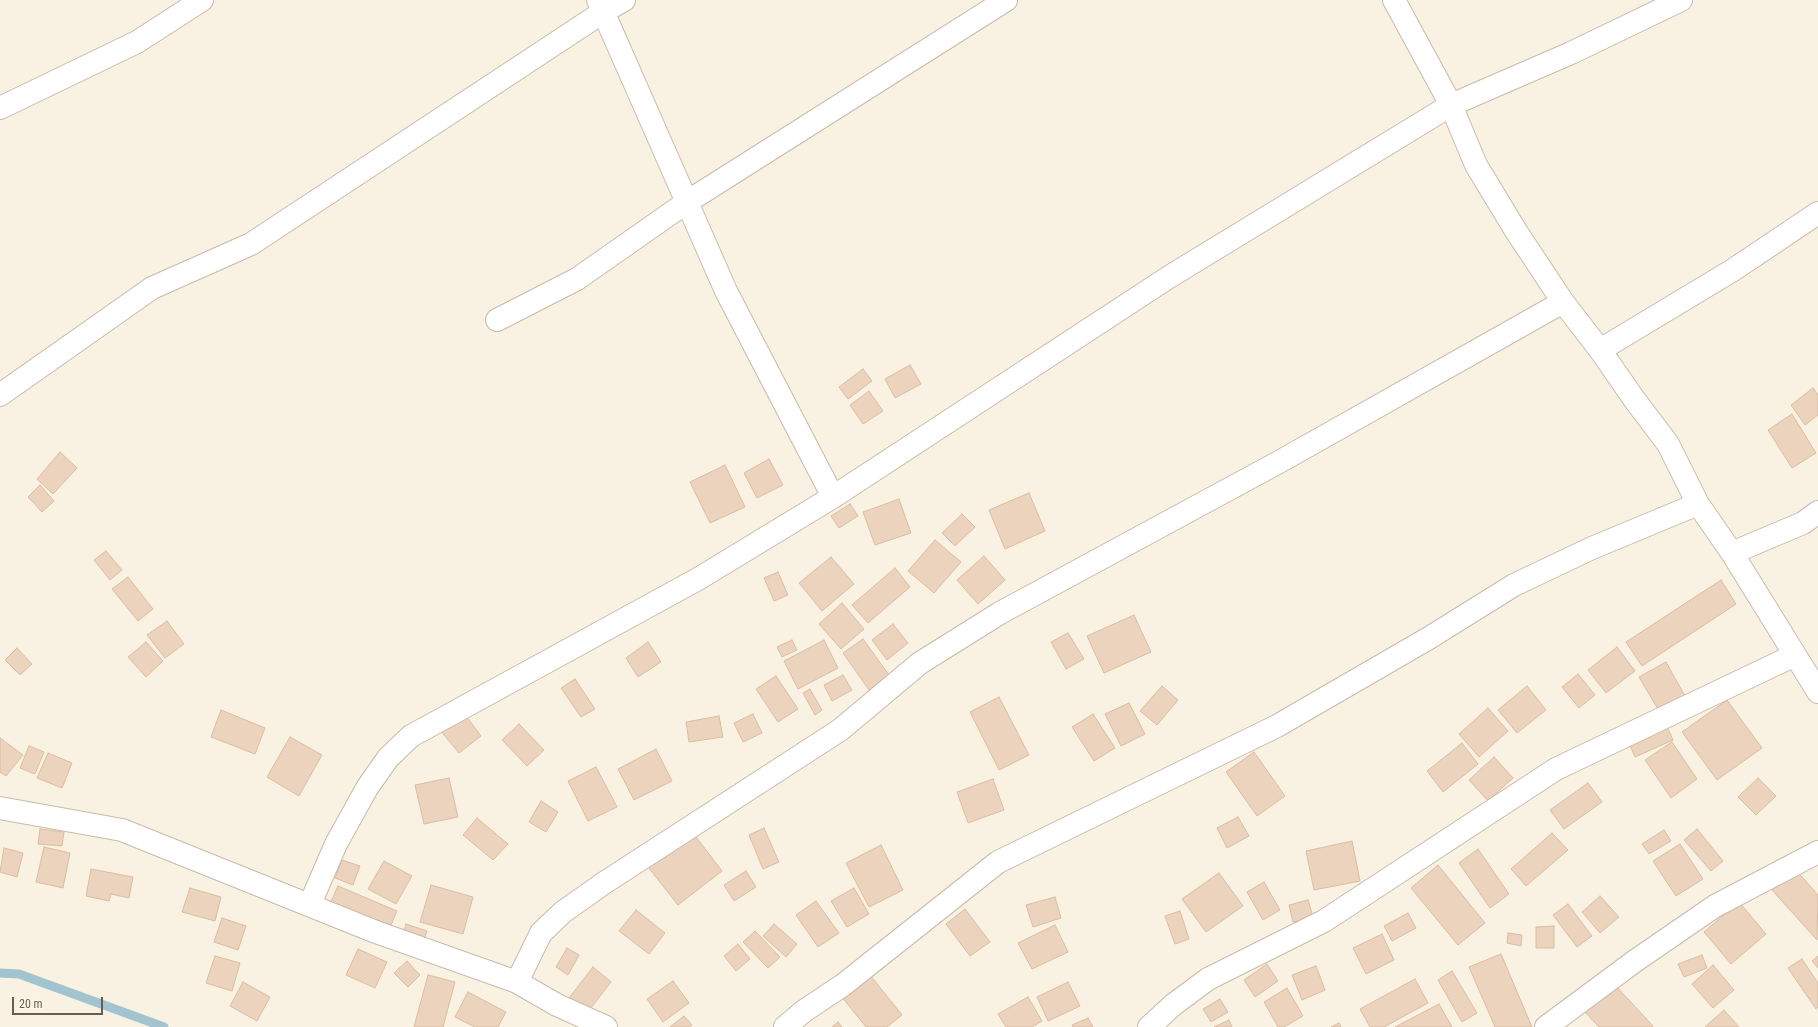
<!DOCTYPE html>
<style>
body{margin:0}
#map{position:relative;width:1818px;height:1027px;overflow:hidden;background:#f9f2e2;font-family:"Roboto Condensed",sans-serif}
canvas{display:block}
.scale{position:absolute;left:12px;top:997px;width:91px;height:18px;box-sizing:border-box;border:2px solid #6d5b4c;border-top:0;padding-left:5px;font-size:12px;line-height:14px;white-space:nowrap;color:#6d5b4c;-webkit-text-stroke:3px #fcf6e7;paint-order:stroke}
</style>
<div id="map">
<canvas width="1818" height="1027"></canvas>
<div class="scale">20 m</div>
</div>
<script>
const context = document.querySelector('canvas').getContext('2d');
context.lineJoin = 'round';
function shape(rows) {
  const path = new Path2D();
  for (const r of rows) {
    path.moveTo(r[0], r[1]);
    for (let i = 2; i < r.length; i += 2) path.lineTo(r[i], r[i + 1]);
  }
  return path;
}
function strokePath(path, color, width, dash) {
  context.strokeStyle = color;
  context.lineWidth = width;
  context.lineCap = dash ? 'butt' : 'round';
  context.setLineDash(dash || []);
  context.stroke(path);
}
function fill(path, color) {
  context.fillStyle = color;
  context.fill(path, 'evenodd');
}
strokePath(shape([
 [0,973,19,974,164,1027]
]), '#a1c4d0', 9);
const building = shape([
 [910,365,921,384,895,398,885,379,910,365],
 [863,369,872,381,848,399,839,387,863,369],
 [1813,388,1818,395,1818,415,1805,425,1791,405,1813,388],
 [869,391,883,411,863,424,850,405,869,391],
 [1792,414,1816,453,1792,468,1768,430,1792,414],
 [60,452,77,468,53,494,37,479,60,452],
 [769,459,783,485,757,498,744,473,769,459],
 [725,465,745,507,710,523,690,482,725,465],
 [40,485,54,501,42,512,28,497,40,485],
 [1029,493,1045,531,1005,549,989,510,1029,493],
 [899,499,911,533,875,545,863,512,899,499],
 [850,504,858,516,839,528,831,516,850,504],
 [962,514,975,527,955,546,942,533,962,514],
 [935,540,961,562,934,593,908,571,935,540],
 [106,551,122,570,110,580,94,560,106,551],
 [984,556,1005,580,978,604,957,580,984,556],
 [831,557,854,584,822,611,799,583,831,557],
 [895,568,910,587,868,623,852,605,895,568],
 [778,572,788,595,774,601,764,578,778,572],
 [128,577,153,609,138,621,112,589,128,577],
 [1721,580,1736,604,1642,666,1626,642,1721,580],
 [842,603,864,629,841,649,819,624,842,603],
 [1134,615,1151,652,1104,673,1087,636,1134,615],
 [167,621,184,644,165,658,147,635,167,621],
 [893,624,908,643,887,660,872,640,893,624],
 [1068,633,1084,659,1066,669,1051,642,1068,633],
 [863,639,889,675,869,690,843,653,863,639],
 [792,640,797,650,782,657,777,647,792,640],
 [824,640,838,668,798,689,784,661,824,640],
 [146,642,163,661,146,677,128,657,146,642],
 [648,642,661,662,638,677,626,658,648,642],
 [1617,647,1635,671,1606,693,1588,670,1617,647],
 [17,648,32,664,20,675,5,660,17,648],
 [1666,662,1685,696,1659,711,1639,677,1666,662],
 [1578,674,1595,695,1579,708,1562,687,1578,674],
 [843,675,852,690,832,701,824,685,843,675],
 [776,676,798,709,778,722,756,689,776,676],
 [575,679,595,709,581,717,561,688,575,679],
 [1162,686,1178,700,1157,725,1140,711,1162,686],
 [1527,686,1546,710,1517,733,1498,710,1527,686],
 [810,689,822,710,815,715,803,693,810,689],
 [999,697,1029,755,999,770,970,712,999,697],
 [1727,700,1762,748,1717,780,1682,732,1727,700],
 [1129,703,1145,734,1121,746,1105,714,1129,703],
 [1488,708,1508,731,1479,757,1459,734,1488,708],
 [221,710,265,728,255,754,211,737,221,710],
 [463,712,481,736,459,753,440,730,463,712],
 [753,714,762,733,743,742,734,723,753,714],
 [1093,714,1115,748,1094,761,1072,727,1093,714],
 [719,716,723,737,689,742,686,722,719,716],
 [519,724,544,750,527,766,502,740,519,724],
 [1666,724,1673,740,1635,757,1628,741,1666,724],
 [290,737,322,755,299,796,267,777,290,737],
 [0,738,23,755,6,776,0,772,0,738],
 [1672,742,1697,779,1671,798,1645,760,1672,742],
 [1462,743,1478,764,1443,792,1427,771,1462,743],
 [29,746,44,752,35,774,20,768,29,746],
 [656,749,672,781,634,800,618,769,656,749],
 [1254,752,1285,796,1257,816,1226,772,1254,752],
 [48,753,72,763,62,788,37,778,48,753],
 [1494,757,1513,778,1488,801,1469,780,1494,757],
 [596,767,617,807,588,821,568,781,596,767],
 [449,778,458,817,424,824,415,785,449,778],
 [1758,778,1776,796,1756,815,1738,797,1758,778],
 [993,779,1004,810,968,823,957,792,993,779],
 [1588,783,1602,802,1564,829,1550,810,1588,783],
 [541,801,558,812,546,832,529,822,541,801],
 [1238,817,1249,836,1227,848,1217,828,1238,817],
 [477,818,508,844,493,860,463,835,477,818],
 [764,828,779,862,763,869,749,835,764,828],
 [40,829,64,832,62,846,38,844,40,829],
 [1697,829,1723,861,1711,871,1684,840,1697,829],
 [1664,830,1671,841,1649,854,1642,844,1664,830],
 [693,833,722,871,678,905,648,867,693,833],
 [1552,833,1568,850,1526,886,1511,869,1552,833],
 [1352,841,1360,881,1314,890,1306,851,1352,841],
 [1680,844,1703,879,1676,896,1653,861,1680,844],
 [881,845,903,890,869,907,846,863,881,845],
 [44,847,70,853,63,888,36,882,44,847],
 [4,848,23,853,17,877,0,872,4,848],
 [1478,849,1509,894,1490,908,1459,863,1478,849],
 [342,860,360,866,353,885,335,878,342,860],
 [384,861,412,876,396,904,368,889,384,861],
 [1438,865,1485,923,1458,945,1411,888,1438,865],
 [91,869,133,877,129,898,111,894,109,901,86,896,91,869],
 [1796,870,1818,895,1817,940,1772,890,1796,870],
 [746,871,756,887,734,901,724,885,746,871],
 [1219,873,1243,906,1206,932,1182,899,1219,873],
 [1264,882,1280,910,1263,920,1247,892,1264,882],
 [431,885,473,897,463,934,420,922,431,885],
 [338,886,397,911,388,932,329,906,338,886],
 [190,888,221,897,215,921,182,912,190,888],
 [854,888,869,914,847,927,831,901,854,888],
 [1600,896,1619,917,1600,933,1582,912,1600,896],
 [1055,897,1061,918,1033,927,1026,905,1055,897],
 [1308,900,1313,917,1293,922,1289,905,1308,900],
 [816,901,839,933,818,947,796,915,816,901],
 [1739,902,1766,934,1731,964,1704,932,1739,902],
 [1568,904,1592,936,1577,947,1553,915,1568,904],
 [965,909,990,942,970,956,946,924,965,909],
 [636,910,665,933,649,954,619,931,636,910],
 [1180,911,1189,939,1175,944,1165,916,1180,911],
 [1408,913,1416,928,1392,941,1384,926,1408,913],
 [222,918,246,926,238,950,214,942,222,918],
 [406,924,427,931,423,943,402,937,406,924],
 [774,924,797,944,786,957,763,936,774,924],
 [1055,925,1068,952,1032,969,1018,943,1055,925],
 [1554,926,1554,948,1536,948,1536,927,1554,926],
 [755,931,780,957,768,968,743,942,755,931],
 [1508,933,1522,935,1521,946,1507,943,1508,933],
 [1382,934,1394,960,1366,974,1353,948,1382,934],
 [738,944,750,959,736,971,724,956,738,944],
 [567,948,579,955,568,975,556,967,567,948],
 [358,949,387,962,375,988,346,975,358,949],
 [1501,954,1532,1027,1495,1027,1469,967,1501,954],
 [1702,955,1707,968,1684,977,1678,964,1702,955],
 [215,956,240,963,232,991,206,983,215,956],
 [1818,956,1818,968,1812,961,1818,956],
 [1802,959,1818,983,1818,1007,1816,1009,1788,968,1802,959],
 [407,961,420,975,408,987,394,973,407,961],
 [1267,964,1278,981,1255,997,1244,980,1267,964],
 [1713,965,1734,990,1713,1008,1692,984,1713,965],
 [1316,966,1325,990,1302,1000,1292,975,1316,966],
 [593,967,611,982,587,1013,569,998,593,967],
 [1452,971,1477,1013,1462,1022,1438,980,1452,971],
 [428,975,455,982,443,1027,414,1027,428,975],
 [870,975,902,1015,887,1027,866,1027,842,997,870,975],
 [1415,979,1428,1003,1384,1027,1370,1027,1360,1009,1415,979],
 [673,981,689,1003,663,1022,647,999,673,981],
 [243,982,270,997,257,1021,230,1006,243,982],
 [1068,982,1080,1006,1048,1021,1037,997,1068,982],
 [1615,985,1653,1026,1652,1027,1599,1027,1585,1012,1615,985],
 [1287,988,1303,1016,1284,1027,1278,1027,1264,1002,1287,988],
 [468,992,506,1012,498,1027,475,1027,455,1017,468,992],
 [1028,997,1042,1021,1032,1027,1006,1027,998,1014,1028,997],
 [1220,999,1228,1012,1211,1022,1203,1009,1220,999],
 [1439,1004,1452,1027,1395,1027,1439,1004],
 [1724,1010,1739,1027,1705,1027,1724,1010],
 [684,1016,692,1025,689,1027,670,1027,684,1016],
 [1088,1018,1093,1027,1073,1027,1072,1025,1088,1018],
 [1229,1020,1232,1027,1214,1027,1229,1020],
 [838,1022,842,1027,832,1027,838,1022],
 [1339,1023,1341,1027,1331,1027,1339,1023]
]);
fill(building, '#ebd3bd');
strokePath(building, '#dbbca0', 1);
const minor = shape([
 [598,0,726,291,833,497],
 [1394,0,1451,105,1476,165,1516,231,1563,302,1600,350,1634,399,1668,444,1698,504,1732,553,1818,692],
 [0,108,137,42,202,0],
 [497,320,577,279,687,202,1006,0],
 [1600,350,1733,270,1818,213],
 [0,395,152,288,251,244,603,12,624,0],
 [1732,553,1803,523,1818,512],
 [0,808,122,830,376,932,517,982,557,1005,606,1027],
 [310,904,336,844,367,788,388,758,411,736,698,579,833,497,1169,277,1451,105,1571,53,1681,0],
 [517,982,541,933,563,912,604,883,840,730,920,663,1000,613,1279,462,1563,302],
 [785,1027,804,1011,843,985,998,862,1277,726,1429,638,1514,585,1592,548,1698,504],
 [1149,1027,1173,1005,1208,979,1324,921,1556,769,1795,655],
 [1546,1027,1635,961,1715,906,1818,852]
]);
strokePath(minor, '#c8baab', 24);
strokePath(minor, '#fff', 22);
</script>
